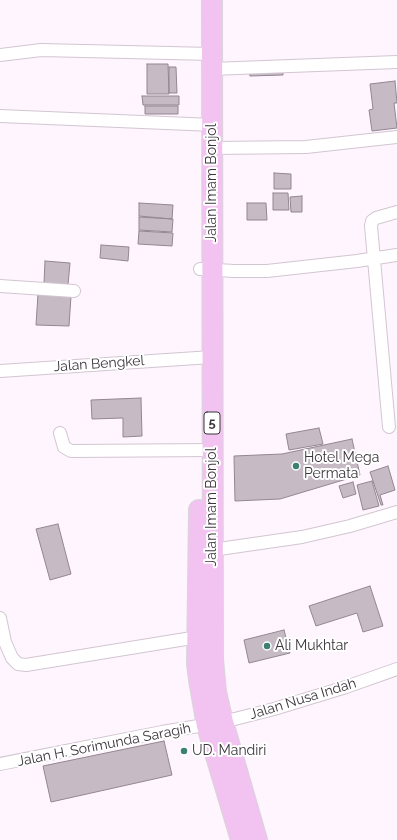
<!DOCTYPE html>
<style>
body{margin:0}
canvas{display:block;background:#fff5fe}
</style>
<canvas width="397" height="840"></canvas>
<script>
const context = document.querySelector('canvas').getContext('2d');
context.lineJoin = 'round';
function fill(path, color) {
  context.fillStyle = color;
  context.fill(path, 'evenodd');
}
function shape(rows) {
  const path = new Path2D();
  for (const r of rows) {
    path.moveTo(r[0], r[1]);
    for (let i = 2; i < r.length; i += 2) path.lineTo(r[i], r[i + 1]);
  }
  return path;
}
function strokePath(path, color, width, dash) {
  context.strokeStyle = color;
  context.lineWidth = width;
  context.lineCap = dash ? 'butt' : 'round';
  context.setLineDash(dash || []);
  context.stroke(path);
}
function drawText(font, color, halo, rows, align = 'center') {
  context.font = font + ' Raleway,sans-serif';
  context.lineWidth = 4;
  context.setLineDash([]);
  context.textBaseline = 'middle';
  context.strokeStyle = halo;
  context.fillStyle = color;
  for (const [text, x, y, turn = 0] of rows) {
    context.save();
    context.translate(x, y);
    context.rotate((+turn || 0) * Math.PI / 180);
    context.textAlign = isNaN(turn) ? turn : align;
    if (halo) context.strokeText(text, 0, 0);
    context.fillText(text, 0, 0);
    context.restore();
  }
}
const building = shape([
 [147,64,168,64,169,94,147,94,147,64],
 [169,67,176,67,177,93,169,93,169,67],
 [249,69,283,69,283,75,250,76,249,69],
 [395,81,397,103,394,103,397,128,372,131,369,110,373,109,370,84,395,81],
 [142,96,179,96,179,105,143,105,142,96],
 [145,106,178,106,178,114,145,114,145,106],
 [274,173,291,174,291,189,274,189,274,173],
 [273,193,288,193,289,210,273,210,273,193],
 [302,196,302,212,291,212,290,197,302,196],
 [139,203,173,205,172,219,139,216,139,203],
 [247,203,266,203,267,220,247,220,247,203],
 [139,217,173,219,172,232,139,230,139,217],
 [139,231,173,233,172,246,138,244,139,231],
 [101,245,129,247,128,261,100,258,101,245],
 [45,261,70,263,68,285,44,283,45,261],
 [38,294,71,296,69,326,36,325,38,294],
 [141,398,142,436,123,437,123,418,92,419,91,400,141,398],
 [319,428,323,444,289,450,286,434,319,428],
 [352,439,360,475,280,499,235,501,234,456,282,454,352,439],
 [388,466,395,490,380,495,383,505,381,505,370,472,388,466],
 [372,481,379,506,363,510,357,485,372,481],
 [353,482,356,494,343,498,339,486,353,482],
 [58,524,71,574,50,580,36,529,58,524],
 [370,586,383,626,363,632,357,613,316,626,309,606,370,586],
 [284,630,290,653,249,663,244,640,284,630],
 [164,741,172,775,51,802,43,766,164,741]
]);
fill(building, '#c6bac5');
strokePath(building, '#938792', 1);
const minor = shape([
 [0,55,41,50,212,54],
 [211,69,397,62],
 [0,116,213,125],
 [213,148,306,147,397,137],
 [200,269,234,271,267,271,357,261,397,255],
 [0,286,74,291],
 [0,371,212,357],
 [389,427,371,226,372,221,376,218,397,212],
 [60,433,64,447,71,451,212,450],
 [212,550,302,537,350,526,397,512],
 [0,618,5,642,12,658,18,664,26,665,198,637],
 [0,764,162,732,223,722,274,709,346,687,397,669]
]);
const trunk = shape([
 [212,0,213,659,216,692,223,722,257,840],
 [199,510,197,664,199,680,207,726,241,840]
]);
strokePath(minor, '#d2c6d1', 14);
strokePath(trunk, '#d8d7d8', 22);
strokePath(minor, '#fff', 12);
strokePath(trunk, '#f2c2f0', 20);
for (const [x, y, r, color] of [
 [296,466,4,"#3d8072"],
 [267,646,4,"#3d8072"],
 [184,751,4,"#3d8072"]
]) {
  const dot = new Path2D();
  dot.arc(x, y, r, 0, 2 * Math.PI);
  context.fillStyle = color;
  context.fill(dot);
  strokePath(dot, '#fff', 1.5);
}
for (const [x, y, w] of [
 [212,423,16]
]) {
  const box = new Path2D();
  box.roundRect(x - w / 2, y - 11, w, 22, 3);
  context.fillStyle = '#fff';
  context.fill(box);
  strokePath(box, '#3b363b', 1);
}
drawText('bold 13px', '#3b363b', null, [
 ["5",212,423]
]);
drawText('14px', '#3b363b', '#fff', [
 ["Jalan Imam Bonjol",212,183,-90],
 ["Jalan Bengkel",99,364,-4],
 ["Jalan Imam Bonjol",212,507,-90],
 ["Jalan Nusa Indah",303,699,-17],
 ["Jalan H. Sorimunda Saragih",104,745,-11]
]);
drawText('14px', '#3b363b', '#fff', [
 ["Hotel Mega",304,458],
 ["Permata",304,474],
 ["Ali Mukhtar",275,646],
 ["UD. Mandiri",192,751]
], 'left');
</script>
